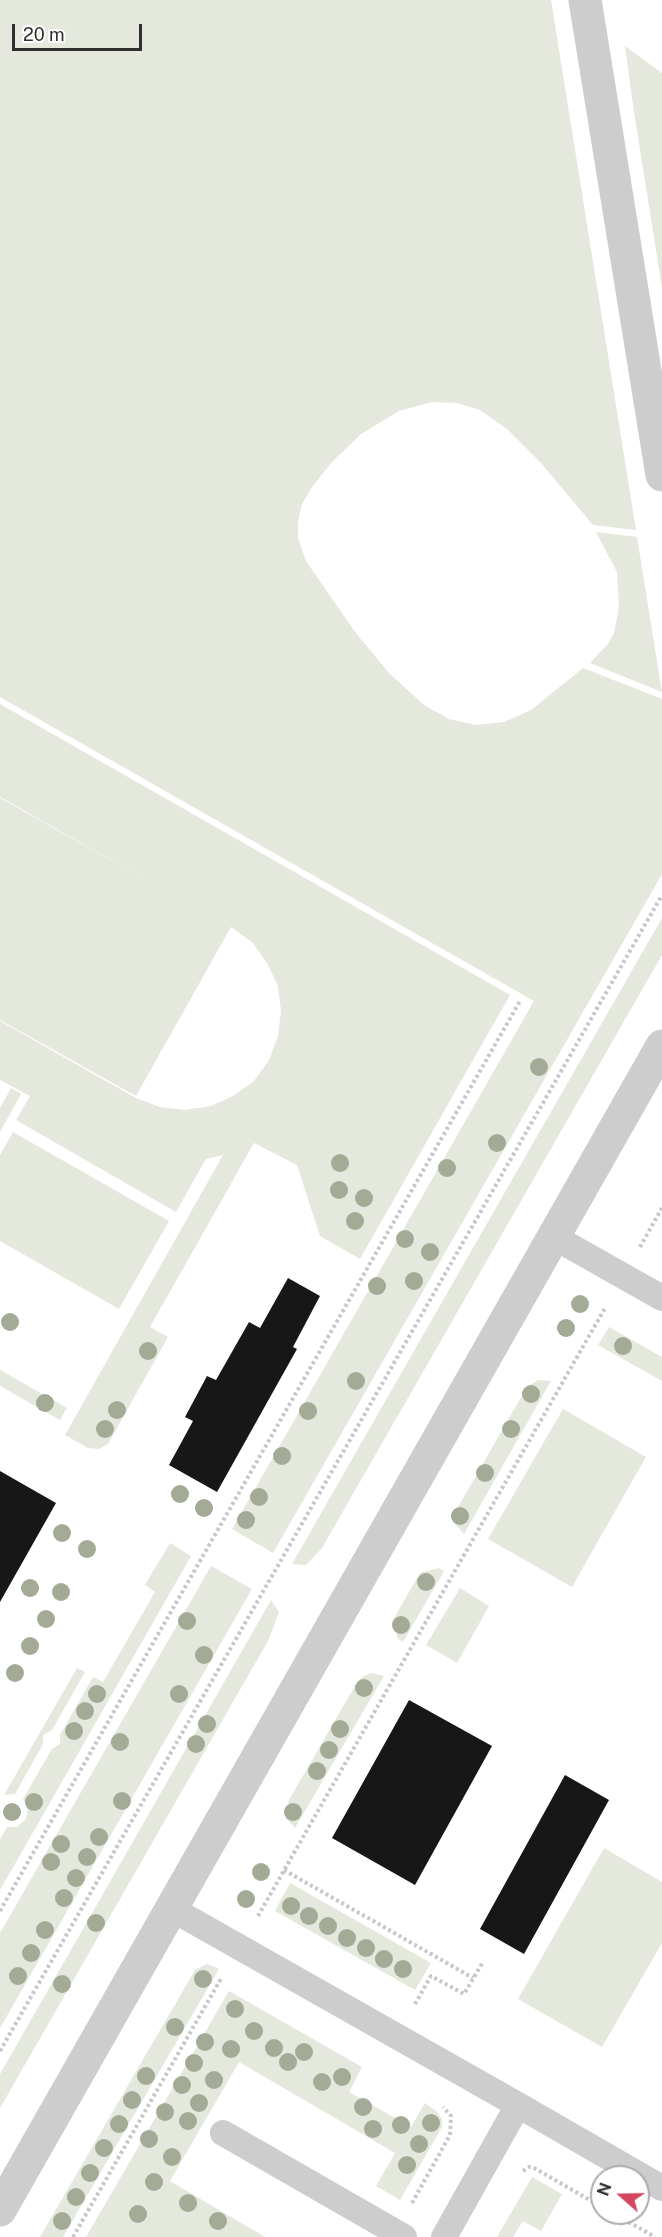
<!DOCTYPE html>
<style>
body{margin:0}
#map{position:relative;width:662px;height:2237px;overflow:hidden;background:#fff;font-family:"Public Sans",sans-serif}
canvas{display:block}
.north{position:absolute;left:590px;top:2165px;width:60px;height:60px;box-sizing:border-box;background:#fff;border:2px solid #acacac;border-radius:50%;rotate:290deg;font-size:16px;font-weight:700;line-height:24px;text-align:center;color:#303030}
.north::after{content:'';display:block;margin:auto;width:21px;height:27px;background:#d3465f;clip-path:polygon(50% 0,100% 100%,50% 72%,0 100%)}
.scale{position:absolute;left:12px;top:24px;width:130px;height:27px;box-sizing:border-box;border:3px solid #303030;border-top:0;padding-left:8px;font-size:18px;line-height:21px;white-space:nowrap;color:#303030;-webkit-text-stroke:4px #fff;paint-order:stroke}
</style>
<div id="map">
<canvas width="662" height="2237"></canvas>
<div class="north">N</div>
<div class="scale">20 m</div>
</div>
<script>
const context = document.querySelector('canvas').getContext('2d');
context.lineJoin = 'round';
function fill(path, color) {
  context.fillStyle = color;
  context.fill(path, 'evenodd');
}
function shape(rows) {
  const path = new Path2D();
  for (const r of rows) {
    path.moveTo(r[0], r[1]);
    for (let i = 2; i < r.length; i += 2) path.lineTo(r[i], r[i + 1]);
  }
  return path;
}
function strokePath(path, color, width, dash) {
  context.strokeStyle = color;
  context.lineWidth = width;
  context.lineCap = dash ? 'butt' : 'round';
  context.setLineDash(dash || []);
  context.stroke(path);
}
fill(shape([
 [0,0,551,0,636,530,593,525,541,463,507,429,480,410,457,403,432,402,399,411,361,434,332,462,312,487,302,504,298,522,298,538,306,561,355,632,389,673,424,705,449,719,475,725,504,722,531,710,583,668,662,699,662,874,273,1553,232,1529,534,1001,0,697],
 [625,46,662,73,662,288,634,112],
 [596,532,637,537,662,692,590,663,608,644,614,633,619,606,617,572],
 [0,704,510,995,360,1259,320,1236,297,1165,254,1143,150,1327,168,1337,108,1444,99,1449,88,1448,65,1435,223,1155,206,1159,176,1212,16,1120,30,1096,0,1080,0,1021,136,1098,160,1107,185,1110,211,1106,233,1096,254,1081,269,1060,278,1036,281,1011,278,986,267,963,252,942,231,927,136,1096,0,1020,0,798,159,887,0,797],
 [662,918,662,955,322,1548,306,1565,292,1564],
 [11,1088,21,1094,0,1132,0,1108],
 [13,1132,169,1221,119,1309,0,1241,0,1155],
 [609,1327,662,1357,662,1381,598,1345],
 [0,1370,67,1408,60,1420,0,1386],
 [538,1380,551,1381,464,1534,455,1524,454,1514,527,1387],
 [563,1409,646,1457,572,1587,488,1539],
 [170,1543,191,1556,0,1890,0,1839,7,1827,17,1827,26,1819,28,1807,23,1799,52,1749,60,1744,60,1735,93,1677,103,1682,155,1592,145,1585],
 [211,1566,252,1589,0,2028,0,1933],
 [439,1568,444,1571,403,1642,398,1639,393,1620,420,1573],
 [460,1588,489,1606,457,1663,426,1645],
 [271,1600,279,1612,268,1641,0,2108,0,2074],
 [77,1668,85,1672,52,1730,43,1735,43,1744,15,1794,4,1795],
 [371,1673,384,1676,295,1828,286,1818,289,1800,356,1684,362,1677],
 [604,1848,662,1882,662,1943,602,2047,518,1999],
 [290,1883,431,1963,415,1990,275,1911],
 [207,1964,219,1969,63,2237,40,2237,195,1970],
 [229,1991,362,2067,349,2092,411,2127,425,2103,436,2111,442,2119,442,2127,400,2200,376,2186,395,2153,239,2062,170,2181,265,2237,86,2237],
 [532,2177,562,2194,541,2231,523,2221,513,2237,497,2237]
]), '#e4e8dd');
fill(shape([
 [288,1278,320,1296,293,1347,297,1349,217,1492,169,1465,193,1421,185,1417,207,1376,216,1380,249,1322,260,1328],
 [0,1471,56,1503,0,1602],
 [409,1700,492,1746,415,1885,332,1838],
 [565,1775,609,1800,524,1954,480,1929]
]), '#171717');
strokePath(shape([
 [640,1247,662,1208],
 [284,1870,473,1978],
 [0,1911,520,1001],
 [258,1916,605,1308],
 [415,2004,431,1976,464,1994,483,1962],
 [0,2051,662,895],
 [523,2171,529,2167,534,2168,602,2207],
 [412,2203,450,2135,451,2116,443,2107],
 [613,2213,655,2237],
 [73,2237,222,1977]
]), '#c7c7c7', 4, [3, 3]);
strokePath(shape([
 [554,1237,662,1298],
 [172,1909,518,2105],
 [223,2133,404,2237],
 [444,2237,518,2105,662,2188]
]), '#cdcdcd', 26);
strokePath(shape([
 [585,0,662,475],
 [0,2210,662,1046]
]), '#cdcdcd', 33);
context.fillStyle = '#a3ab97';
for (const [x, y] of [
 [539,1067],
 [497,1143],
 [340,1163],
 [447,1168],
 [339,1190],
 [364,1198],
 [355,1221],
 [405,1239],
 [430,1252],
 [414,1281],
 [377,1286],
 [580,1304],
 [10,1322],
 [566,1328],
 [623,1346],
 [148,1351],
 [356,1381],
 [531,1394],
 [45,1403],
 [117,1410],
 [308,1411],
 [105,1429],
 [511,1429],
 [282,1456],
 [485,1473],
 [180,1494],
 [259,1497],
 [204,1508],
 [460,1516],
 [246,1520],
 [62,1533],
 [87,1549],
 [426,1582],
 [30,1588],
 [61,1592],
 [46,1619],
 [187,1621],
 [401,1625],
 [30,1646],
 [204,1655],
 [15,1673],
 [364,1688],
 [97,1694],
 [179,1694],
 [85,1711],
 [207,1724],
 [340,1729],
 [74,1731],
 [120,1742],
 [196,1744],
 [329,1750],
 [317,1771],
 [122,1801],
 [34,1802],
 [12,1812],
 [293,1812],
 [99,1837],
 [61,1844],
 [87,1857],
 [51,1862],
 [261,1872],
 [76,1878],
 [64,1898],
 [246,1899],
 [291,1906],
 [309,1916],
 [96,1923],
 [328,1926],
 [45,1930],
 [347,1938],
 [366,1948],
 [31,1953],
 [384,1959],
 [403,1969],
 [18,1976],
 [203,1979],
 [62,1984],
 [235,2009],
 [175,2027],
 [254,2031],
 [205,2042],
 [274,2048],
 [231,2049],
 [304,2052],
 [288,2062],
 [194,2063],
 [146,2076],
 [342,2077],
 [214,2080],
 [322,2082],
 [182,2085],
 [132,2100],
 [199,2103],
 [363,2107],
 [165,2112],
 [188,2121],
 [431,2123],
 [119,2124],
 [401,2125],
 [373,2129],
 [149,2139],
 [419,2144],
 [104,2148],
 [172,2157],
 [407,2165],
 [90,2173],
 [154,2182],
 [76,2197],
 [188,2203],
 [138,2214],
 [62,2221],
 [218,2221]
]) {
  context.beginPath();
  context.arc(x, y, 9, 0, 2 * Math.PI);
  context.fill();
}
</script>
